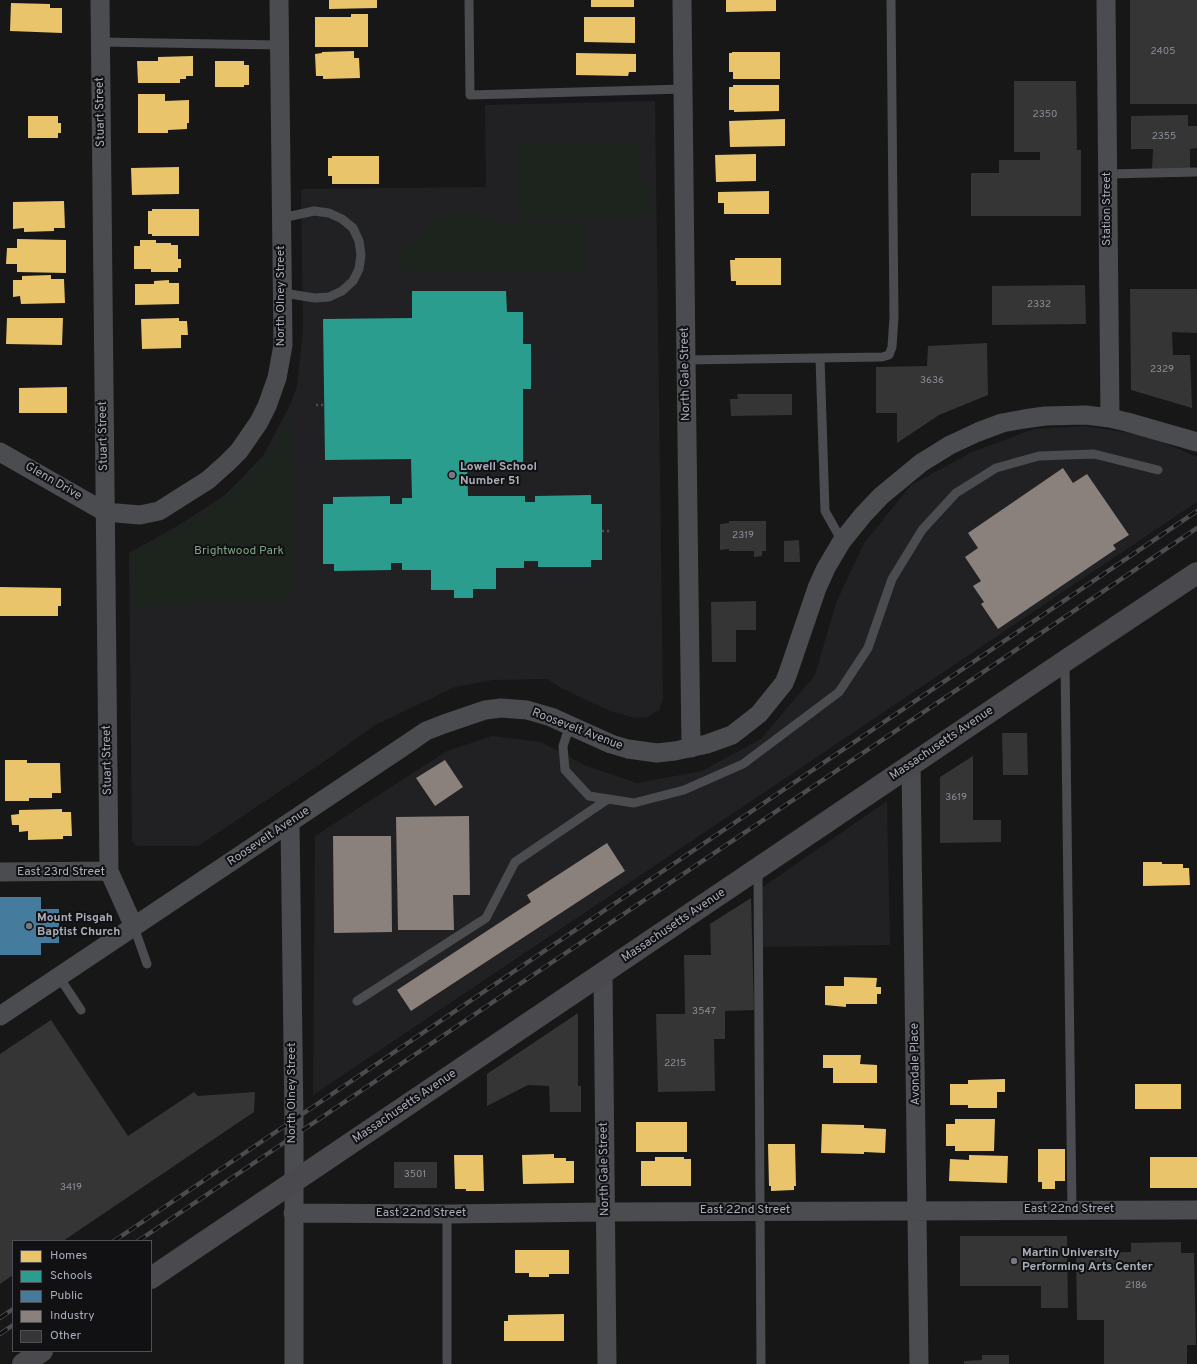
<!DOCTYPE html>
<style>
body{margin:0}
#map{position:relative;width:1197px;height:1364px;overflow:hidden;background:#171717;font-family:Overpass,sans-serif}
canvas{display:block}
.legend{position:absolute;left:12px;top:1240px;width:140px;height:112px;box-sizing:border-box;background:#111113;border:1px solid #4d4f55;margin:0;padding:5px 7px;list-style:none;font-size:12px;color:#a8adb8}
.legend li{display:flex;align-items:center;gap:8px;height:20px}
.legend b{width:20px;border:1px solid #4d4f55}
</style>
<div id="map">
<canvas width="1197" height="1364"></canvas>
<ul class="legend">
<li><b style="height:11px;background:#e9c46a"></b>Homes</li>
<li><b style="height:11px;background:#2a9d8f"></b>Schools</li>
<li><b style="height:11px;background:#457b9d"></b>Public</li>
<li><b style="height:11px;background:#8a817c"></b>Industry</li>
<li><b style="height:11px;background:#353536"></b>Other</li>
</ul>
</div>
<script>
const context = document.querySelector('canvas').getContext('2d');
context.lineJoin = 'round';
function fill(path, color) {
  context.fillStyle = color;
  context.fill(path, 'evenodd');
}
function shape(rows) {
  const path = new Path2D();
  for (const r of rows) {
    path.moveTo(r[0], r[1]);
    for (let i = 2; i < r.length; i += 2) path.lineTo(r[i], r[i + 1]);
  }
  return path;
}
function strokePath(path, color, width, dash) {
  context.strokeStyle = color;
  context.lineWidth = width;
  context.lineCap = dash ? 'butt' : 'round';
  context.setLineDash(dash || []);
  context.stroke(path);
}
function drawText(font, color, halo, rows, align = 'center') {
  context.font = font + ' Overpass,sans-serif';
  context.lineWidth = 4;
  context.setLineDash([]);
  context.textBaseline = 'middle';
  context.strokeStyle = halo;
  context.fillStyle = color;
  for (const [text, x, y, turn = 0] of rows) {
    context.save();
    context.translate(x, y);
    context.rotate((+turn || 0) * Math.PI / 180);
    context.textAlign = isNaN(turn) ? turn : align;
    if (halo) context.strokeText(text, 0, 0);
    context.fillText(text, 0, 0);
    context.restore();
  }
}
fill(shape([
 [655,101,663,700,659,710,647,717,636,718,610,711,561,688,547,679,493,680,455,687,375,725,322,763,198,846,137,846,132,841,129,553,179,525,225,495,263,456,290,405,297,386,303,329,301,189,486,187,485,105],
 [1086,426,1148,436,1197,457,1197,502,313,1095,315,836,447,751,492,736,541,742,584,765,637,783,702,771,761,739,815,675,836,603,864,543,911,485,972,452,1034,429],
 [887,801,890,945,763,947,763,887]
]), '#212123');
fill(shape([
 [639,145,641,178,648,186,652,198,653,208,647,213,635,217,519,217,517,146],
 [439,216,494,216,494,223,584,221,585,269,399,270,398,249,407,249],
 [290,414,292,598,284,604,132,605,132,554,207,512,248,478,258,467,276,444]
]), '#1d241e');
fill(shape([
 [329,0,377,0,377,8,329,9],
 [591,0,634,0,634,7,591,7],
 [726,0,776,0,776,11,726,12],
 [11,3,50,4,50,8,62,8,62,33,10,31],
 [351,14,368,14,368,47,315,47,315,17,351,17],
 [584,17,635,17,635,43,584,42],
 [354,51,354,58,359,58,360,78,323,79,323,76,316,76,315,54,322,53,322,52],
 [732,52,780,52,780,79,733,79,733,72,729,72,729,53,732,53],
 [576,53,636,54,636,72,629,72,628,76,576,75],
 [193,56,193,76,186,76,186,79,180,79,180,83,138,83,137,61,158,61,158,57],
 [215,61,244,61,244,65,249,65,249,85,244,85,244,87,215,87],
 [733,85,779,85,779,111,734,112,734,110,729,110,729,87,733,87],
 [138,94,165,94,165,101,189,100,189,123,187,123,187,129,168,130,168,133,138,133],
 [28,116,58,116,58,123,61,123,61,133,58,133,58,138,28,138],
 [785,119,785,146,730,147,729,121],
 [756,154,756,181,716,182,715,155],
 [332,156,379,156,379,184,332,184,332,176,328,176,328,158,332,158],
 [179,167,179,194,132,195,131,168],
 [769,191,769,214,724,214,724,203,718,203,718,192],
 [64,201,65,228,54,228,54,231,24,232,24,228,13,229,13,202],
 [152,209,199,209,199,236,152,236,152,234,148,234,148,211,152,211],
 [17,239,66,240,66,273,17,272,17,264,6,264,7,248,17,248],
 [140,240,156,240,156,243,171,243,171,245,178,245,178,259,181,259,181,268,178,268,178,272,151,272,151,269,134,269,134,246,140,246],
 [735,258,781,258,781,285,736,285,736,281,731,281,730,260,735,260],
 [51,275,51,279,64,279,65,303,21,304,20,296,13,297,13,280,22,280,22,276],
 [169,280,169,283,179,283,179,304,135,305,135,284,154,284,154,281],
 [7,318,63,318,62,345,6,344],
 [179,318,179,321,187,321,188,335,181,335,181,348,142,349,141,319],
 [67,387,67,413,19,413,19,388],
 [0,587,61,588,61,606,58,606,58,616,0,616],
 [5,760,27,760,27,763,60,763,61,793,52,793,52,798,29,798,29,801,5,801],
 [62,809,62,812,71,812,72,836,63,836,63,839,28,840,28,831,19,832,19,825,12,825,11,815,19,814,19,810],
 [1143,862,1162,862,1162,864,1183,864,1183,868,1189,868,1190,885,1143,886],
 [844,977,877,978,876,987,881,987,881,994,877,994,877,1004,846,1004,846,1007,825,1005,825,986,844,986],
 [823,1055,861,1055,860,1064,877,1065,877,1083,833,1083,833,1068,823,1068],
 [1005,1079,1005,1092,997,1092,997,1108,968,1108,968,1105,950,1105,950,1084,968,1084,968,1080],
 [1135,1084,1181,1084,1181,1109,1135,1109],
 [955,1119,995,1119,994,1151,955,1151,955,1146,946,1146,946,1124,955,1124],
 [636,1122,687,1122,687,1152,636,1152],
 [822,1124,864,1125,864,1128,886,1129,885,1153,864,1152,864,1154,821,1153],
 [768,1144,795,1144,796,1186,794,1186,794,1190,771,1191,771,1186,769,1186],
 [1038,1149,1065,1149,1065,1181,1055,1181,1055,1189,1042,1189,1042,1182,1038,1182],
 [554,1154,554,1158,566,1158,566,1161,574,1161,574,1183,523,1184,522,1155],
 [454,1155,483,1155,484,1191,466,1191,466,1189,455,1189],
 [969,1155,1008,1156,1007,1183,949,1181,950,1159,969,1160],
 [655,1157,684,1157,684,1159,691,1159,691,1186,641,1186,641,1161,655,1161],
 [1150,1157,1197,1157,1197,1188,1150,1188],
 [515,1250,569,1250,569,1274,549,1274,549,1277,529,1277,529,1273,515,1273],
 [564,1314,564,1341,504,1341,504,1321,508,1321,508,1315]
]), '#e9c46a');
fill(shape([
 [412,291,506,291,507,312,523,312,523,344,531,344,531,389,523,389,523,462,467,463,468,496,525,496,525,502,535,502,535,496,591,495,591,504,602,504,602,560,591,560,591,567,538,567,538,561,524,561,524,568,496,568,496,589,473,589,473,598,454,598,454,590,431,590,431,570,402,570,402,563,391,563,391,570,334,571,334,564,323,564,323,504,333,504,333,497,390,496,390,504,402,504,402,498,412,498,411,459,325,460,323,319,412,318]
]), '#2a9d8f');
fill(shape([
 [0,897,41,897,41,909,59,909,59,943,41,943,41,955,0,955]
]), '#457b9d');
fill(shape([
 [1063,468,1073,483,1087,474,1129,535,1113,545,1116,549,998,629,981,604,984,602,973,586,981,581,965,557,978,548,968,533],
 [445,760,463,787,435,806,416,778],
 [469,816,470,895,453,895,454,930,398,930,396,817],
 [333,836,391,836,392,932,334,933],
 [607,843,625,871,411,1011,397,990,531,902,527,895]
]), '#8a817c');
fill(shape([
 [1130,0,1197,0,1197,104,1130,104],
 [1014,81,1076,81,1077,150,1081,150,1081,216,971,216,971,173,999,173,999,160,1040,160,1040,152,1014,152],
 [1188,115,1188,126,1197,126,1197,148,1190,149,1190,170,1152,170,1153,149,1131,149,1131,116],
 [1085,285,1086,324,992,325,992,286],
 [1130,289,1197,289,1197,333,1172,332,1173,355,1190,355,1192,408,1131,390],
 [987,343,988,395,939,415,897,443,897,413,876,413,876,367,927,366,928,346],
 [737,394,792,394,792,415,731,416,730,399,738,399],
 [729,521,766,521,766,551,762,551,762,556,754,557,754,551,729,551,729,549,720,550,720,524,729,523],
 [799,540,800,562,784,562,784,541],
 [756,601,756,630,736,630,736,662,712,662,711,602],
 [1002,733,1027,733,1028,775,1003,775],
 [973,756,973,820,1001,820,1001,842,940,843,940,777],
 [751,898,754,1010,725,1011,725,1039,714,1039,715,1091,658,1092,656,1014,685,1014,684,955,711,955,710,924],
 [578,1013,578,1086,581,1086,581,1112,550,1112,549,1086,528,1085,487,1106,487,1074],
 [51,1020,128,1136,194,1092,198,1096,255,1092,254,1112,63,1241,13,1241,13,1275,0,1284,0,1054],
 [394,1162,437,1162,437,1188,394,1188],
 [960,1236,1067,1236,1068,1308,1041,1308,1041,1286,960,1286],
 [1181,1242,1181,1253,1194,1253,1196,1345,1187,1345,1187,1364,1104,1364,1104,1320,1077,1320,1076,1253,1131,1252,1131,1243],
 [982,1355,1009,1355,1009,1364,964,1364,964,1361,982,1360]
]), '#353536');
strokePath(shape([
 [316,405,324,405],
 [602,531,610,531]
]), '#4d4e52', 2.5, [2, 3]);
strokePath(shape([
 [469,0,470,95,684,89],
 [100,42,280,45],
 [1108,174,1197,172],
 [282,218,314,211,329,213,342,219,353,228,359,241,361,255,359,269,353,281,342,291,329,297,315,298,283,293],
 [820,358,825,511,842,541],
 [686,360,882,357,889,355,892,347,894,317,891,0],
 [1065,662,1072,1210],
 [570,725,563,746,565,770,589,796,634,803,684,790,743,764,839,692,868,648,892,579,922,530,956,493,996,468,1039,456,1094,454,1158,470],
 [758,870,761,1364],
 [134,927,147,964],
 [59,977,81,1010],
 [357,1001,486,918,515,862,608,799],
 [447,1214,447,1362]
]), '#4b4c50', 9);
strokePath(shape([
 [100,0,109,871],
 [682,0,686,360,691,748],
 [1106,0,1110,418],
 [0,452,105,512,140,515,159,511,208,480,227,463,239,451,259,422,267,406,277,378,283,345,279,0],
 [911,764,919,1364],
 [290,823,294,1121,294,1364],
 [0,872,109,871,134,927],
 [603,974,607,1364],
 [0,1016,410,742,426,731,444,724,485,710,501,708,527,710,551,717,611,744,628,749,657,753,675,751,707,744,732,735,759,714,784,683,788,673,817,588,826,568,842,541,863,515,881,496,921,463,950,445,978,432,1002,423,1024,419,1045,416,1086,415,1110,418,1127,422,1197,442],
 [293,1213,447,1214,605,1212,1197,1210]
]), '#4b4c50', 19);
strokePath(shape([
 [151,1278,1065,661,1197,573],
 [23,1364,42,1351]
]), '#4a4a4e', 22);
const rail = shape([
 [114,1241,1197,511],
 [138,1241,1197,528],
 [0,1318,13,1309],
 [0,1334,13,1325]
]);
strokePath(rail, '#4b4c4f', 4.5);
strokePath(rail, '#111113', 3, [9]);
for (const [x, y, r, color] of [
 [452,475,4,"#757880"],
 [29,926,4,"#757880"],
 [1014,1261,4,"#757880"]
]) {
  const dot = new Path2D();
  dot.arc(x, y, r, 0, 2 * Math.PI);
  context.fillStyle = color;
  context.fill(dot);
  strokePath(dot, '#111113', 1.5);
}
drawText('10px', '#8b8f98', null, [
 ["2405",1163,52],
 ["2350",1045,115],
 ["2355",1164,137],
 ["2332",1039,305],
 ["2329",1162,370],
 ["3636",932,381],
 ["2319",743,536],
 ["3619",956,798],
 ["3547",704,1012],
 ["2215",675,1064],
 ["3501",415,1175],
 ["3419",71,1188],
 ["2186",1136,1286]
]);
drawText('12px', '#a8adb8', '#111113', [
 ["Stuart Street",101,112,-91],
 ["Station Street",1108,209,-90],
 ["North Olney Street",282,296,-90],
 ["North Gale Street",686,374,-91],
 ["Stuart Street",104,436,-91],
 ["Glenn Drive",53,482,30],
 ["Roosevelt Avenue",577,730,21],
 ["Massachusetts Avenue",942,744,-34],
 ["Stuart Street",108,760,-91],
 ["Roosevelt Avenue",269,837,-34],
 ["East 23rd Street",61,873],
 ["Massachusetts Avenue",674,926,-34],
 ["Avondale Place",916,1064,-91],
 ["North Olney Street",293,1093,-90],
 ["Massachusetts Avenue",405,1107,-34],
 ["North Gale Street",605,1169,-91],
 ["East 22nd Street",1069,1210],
 ["East 22nd Street",745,1211],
 ["East 22nd Street",421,1214]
]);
drawText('bold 12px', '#a8adb8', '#111113', [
 ["Lowell School",460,468],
 ["Number 51",460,482],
 ["Mount Pisgah",37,919],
 ["Baptist Church",37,933],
 ["Martin University",1022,1254],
 ["Performing Arts Center",1022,1268]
], 'left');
drawText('12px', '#7fa381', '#111113', [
 ["Brightwood Park",239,552]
]);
</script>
